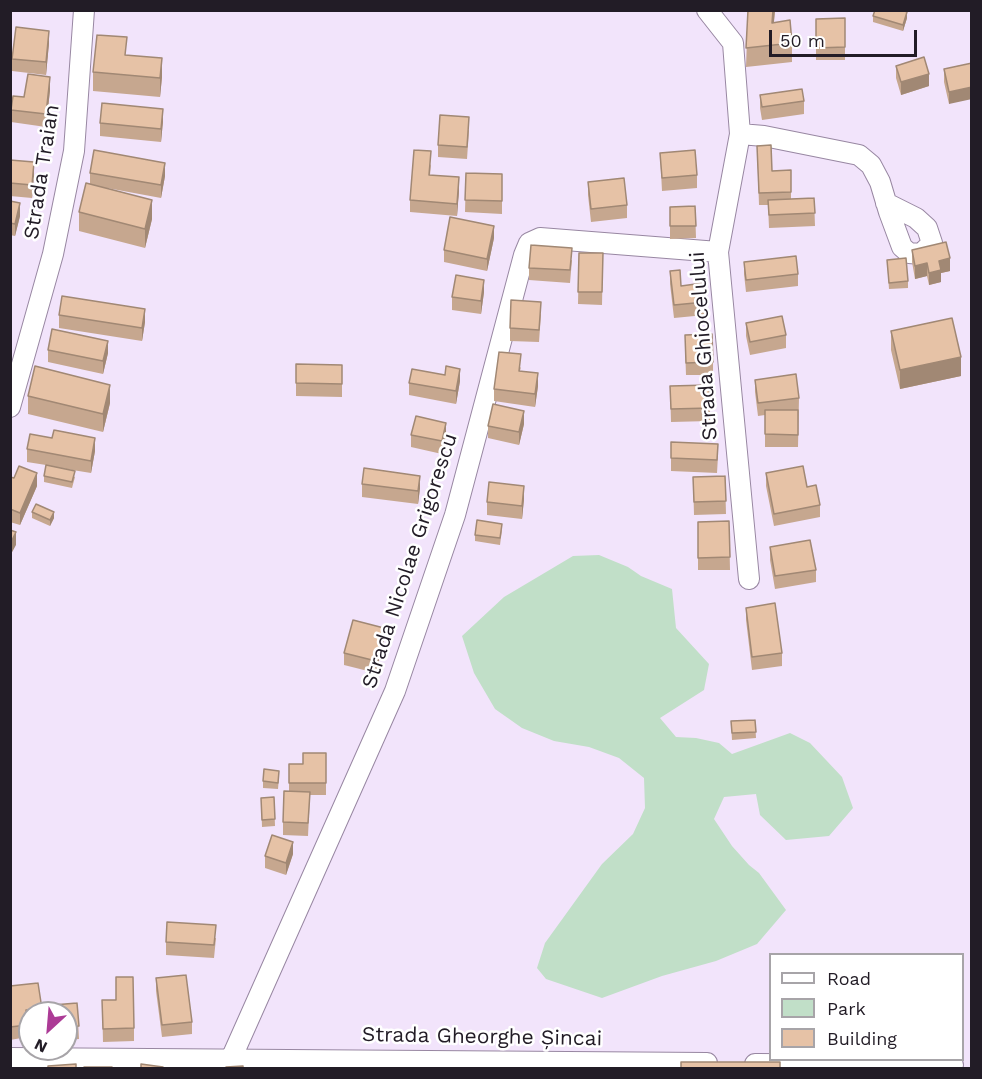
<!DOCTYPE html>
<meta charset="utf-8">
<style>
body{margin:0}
#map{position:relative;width:982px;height:1079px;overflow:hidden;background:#f2e4fb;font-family:"Work Sans",sans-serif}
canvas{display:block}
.frame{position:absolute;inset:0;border:12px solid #221c26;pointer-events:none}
.legend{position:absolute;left:769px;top:953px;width:195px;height:108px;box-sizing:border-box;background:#fff;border:2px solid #a7a4a8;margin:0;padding:8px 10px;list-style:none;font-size:18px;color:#221c26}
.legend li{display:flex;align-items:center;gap:12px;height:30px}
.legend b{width:30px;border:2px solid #a7a4a8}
.north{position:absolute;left:18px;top:1001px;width:60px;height:60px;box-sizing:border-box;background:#fff;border:2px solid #a7a4a8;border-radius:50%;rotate:206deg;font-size:16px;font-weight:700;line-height:24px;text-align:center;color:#221c26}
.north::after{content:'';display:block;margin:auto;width:21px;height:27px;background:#ac3b96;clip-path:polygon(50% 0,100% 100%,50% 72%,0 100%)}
.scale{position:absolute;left:769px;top:30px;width:148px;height:27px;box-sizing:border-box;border:3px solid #221c26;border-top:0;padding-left:8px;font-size:18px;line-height:21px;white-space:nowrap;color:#221c26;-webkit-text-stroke:4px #fff;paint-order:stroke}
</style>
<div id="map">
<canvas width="982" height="1079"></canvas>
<div class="frame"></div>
<ul class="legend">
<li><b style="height:8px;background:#fff"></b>Road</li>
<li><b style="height:16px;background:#c1dfc8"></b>Park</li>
<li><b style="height:16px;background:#e6c2a6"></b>Building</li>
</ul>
<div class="north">N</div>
<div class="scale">50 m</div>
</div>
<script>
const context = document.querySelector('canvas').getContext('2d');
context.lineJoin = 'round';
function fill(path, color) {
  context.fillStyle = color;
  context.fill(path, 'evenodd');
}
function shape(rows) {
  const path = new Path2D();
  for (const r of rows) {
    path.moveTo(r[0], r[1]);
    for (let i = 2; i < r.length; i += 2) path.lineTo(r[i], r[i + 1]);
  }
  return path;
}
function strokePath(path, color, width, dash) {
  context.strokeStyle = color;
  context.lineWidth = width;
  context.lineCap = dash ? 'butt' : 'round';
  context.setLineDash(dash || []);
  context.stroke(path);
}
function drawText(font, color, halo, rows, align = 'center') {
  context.font = font + ' "Work Sans",sans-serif';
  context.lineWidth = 5;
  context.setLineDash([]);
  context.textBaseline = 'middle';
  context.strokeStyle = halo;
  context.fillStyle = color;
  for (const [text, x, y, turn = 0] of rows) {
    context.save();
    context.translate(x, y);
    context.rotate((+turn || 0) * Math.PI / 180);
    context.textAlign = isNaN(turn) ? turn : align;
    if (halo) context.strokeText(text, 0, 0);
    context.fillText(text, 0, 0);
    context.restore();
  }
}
fill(shape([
 [599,555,628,567,641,576,672,589,676,628,709,664,704,690,660,718,676,737,696,738,719,743,732,754,790,733,810,743,842,777,853,808,829,836,786,840,760,815,756,794,724,797,714,819,732,846,749,865,759,873,786,910,757,944,716,961,662,976,602,998,546,979,537,968,545,943,602,864,633,834,645,808,644,778,619,758,589,747,554,741,522,728,495,709,474,673,462,636,504,597,536,578,573,556]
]), '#c1dfc8');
const street = shape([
 [707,10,733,43,740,134,718,252,749,579],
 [740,134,764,136,859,155,871,165,880,182,889,212,902,247,909,253,921,254,932,243,927,228,916,218,886,203],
 [10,407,53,254,74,151,84,10],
 [10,1058,707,1063],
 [231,1059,395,691,455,515,524,255,529,243,540,238,718,252],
 [755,1064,953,1065]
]);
strokePath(street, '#9887a2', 22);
strokePath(street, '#fff', 20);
fill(shape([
 [748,10,775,10,774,22,792,43,792,62,746,67],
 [873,16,907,18,903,31,873,22],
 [845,18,845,60,816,60,816,19],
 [49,43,46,75,12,71,12,59],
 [127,55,162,77,160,97,93,91,93,72],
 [972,63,949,104,944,82,944,69],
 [896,66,929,86,901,95,896,78],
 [50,90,46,127,11,122,11,110,24,97],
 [760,95,804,101,804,114,762,120,760,108],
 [163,121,161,142,100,136,100,123],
 [469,130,467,159,438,157,438,145],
 [757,146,772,171,791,170,791,199,814,198,815,226,769,228,768,205,759,205],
 [660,153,697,175,697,188,662,191],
 [10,160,34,175,32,198,10,196],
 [431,164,430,175,459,190,457,216,410,212,410,200],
 [90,173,165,176,161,198,107,188,152,219,145,248,79,231,79,212,90,184],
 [466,173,502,174,502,214,465,212],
 [588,182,627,205,627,218,591,222,588,195],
 [10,201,20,216,15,236,10,235],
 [695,206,696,238,670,239,670,207],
 [494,238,487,271,444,262,444,250],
 [912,250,950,271,941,273,941,282,929,285,927,276,915,279,912,262],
 [579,253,603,253,602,305,578,304],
 [572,260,570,283,529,280,529,268],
 [887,260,908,281,908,288,889,289],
 [744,262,798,274,798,286,746,292,744,274],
 [670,271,681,286,705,302,705,315,674,318,670,284],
 [484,292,481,314,452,310,452,297],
 [541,314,539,342,510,341,510,328],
 [59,315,145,322,142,341,59,328],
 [746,323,786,335,786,348,750,355,746,336],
 [891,331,961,376,900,389,891,350],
 [685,347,713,362,713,375,686,375],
 [48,350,108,353,103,374,48,362],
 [296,364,342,365,342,397,296,396],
 [521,367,520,371,538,386,535,407,494,401,494,389],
 [755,380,799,398,798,447,765,447,765,415,758,416,755,392],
 [460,381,456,404,409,395,409,383],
 [670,386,710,408,710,421,671,422],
 [28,396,110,403,103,432,28,414],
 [524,424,519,445,488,438,488,426],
 [411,435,446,435,442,454,411,447],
 [671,442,718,456,717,473,671,471],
 [27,449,95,451,91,473,60,468,75,477,72,488,44,482,44,476,46,465,27,462],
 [766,473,807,487,820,505,820,517,774,526,766,486],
 [725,476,726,514,694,515,693,477],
 [10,477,37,486,20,525,10,522],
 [362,484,420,488,418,504,362,497],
 [524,499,522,519,487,515,487,502],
 [32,512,54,518,50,526,32,518],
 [729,521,730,570,698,570,698,522],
 [502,530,500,545,475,541,475,535],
 [770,547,816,570,816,582,775,589,770,560],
 [746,608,782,653,782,666,752,670,746,620],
 [384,640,376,673,344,665,344,653],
 [755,720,756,738,732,740,731,721],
 [326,753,326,795,310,795,308,836,283,835,283,822,289,791,289,764,303,764],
 [279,777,278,789,263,788,263,781],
 [274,797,275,826,262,827,261,798],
 [293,854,286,875,265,868,265,856],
 [216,938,214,958,166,955,166,942],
 [156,978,192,1022,192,1034,162,1037,156,991],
 [10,986,42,1009,42,1013,30,1013,30,1023,27,1023,27,1037,10,1040],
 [102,1000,134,1028,134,1041,103,1042],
 [77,1003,79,1039,66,1040,66,1013,53,1013,53,1005]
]), '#c6a78f');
fill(shape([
 [773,10,775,10,772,41,772,23],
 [907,12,907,18,903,31,903,25],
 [49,31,49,43,46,75,46,62],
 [162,58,162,77,160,97,160,78],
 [929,74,929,86,901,95,901,82],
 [50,77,50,90,46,127,46,114],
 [972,87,972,99,949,104,949,92],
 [163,109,163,121,161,142,161,129],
 [34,162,34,175,32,198,32,185],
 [165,163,165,176,161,198,161,185],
 [459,177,459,190,457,216,457,204],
 [152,200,152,219,145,248,145,229],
 [20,203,20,216,15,236,15,224],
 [494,226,494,238,487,271,487,259],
 [950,258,950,271,941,273,941,282,929,285,929,273,939,261],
 [927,263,927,276,915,279,915,266],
 [484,280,484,292,481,314,481,301],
 [145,309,145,322,142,341,142,328],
 [108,341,108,353,103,374,103,361],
 [961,357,961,376,900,389,900,370],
 [460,369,460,381,456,404,456,391],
 [538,373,538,386,535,407,535,394],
 [110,385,110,403,103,432,103,414],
 [524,411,524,424,519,445,519,432],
 [446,423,446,435,442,454,442,441],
 [95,438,95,451,91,473,91,461],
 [37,473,37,486,20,525,20,513],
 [420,476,420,488,418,504,418,491],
 [524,486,524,499,522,519,522,506],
 [54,512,54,518,50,526,50,520],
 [16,532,16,545,10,556,10,544],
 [12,617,12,630,10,633,10,620],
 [384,628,384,640,376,673,376,661],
 [293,842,293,854,286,875,286,863]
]), '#a18874');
const building = shape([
 [748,10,773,10,772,23,790,20,792,43,746,48,748,10],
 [875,10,903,10,907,12,903,25,873,16,875,10],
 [845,18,845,47,816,48,816,19,845,18],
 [16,27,49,31,46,62,12,59,16,27],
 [97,35,127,37,125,55,162,58,160,78,93,72,97,35],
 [924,57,929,74,901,82,896,66,924,57],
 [972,63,972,87,949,92,944,69,972,63],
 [28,74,50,77,46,114,11,110,13,96,24,97,28,74],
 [802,89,804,101,762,107,760,95,802,89],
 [102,103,163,109,161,129,100,123,102,103],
 [440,115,469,117,467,147,438,145,440,115],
 [771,145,772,171,791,170,791,192,759,193,757,146,771,145],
 [94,150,165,163,161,185,90,173,94,150],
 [414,150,431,151,429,175,459,177,457,204,410,200,414,150],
 [695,150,697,175,662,178,660,153,695,150],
 [10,160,34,162,32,185,10,183,10,160],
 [466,173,502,174,502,201,465,200,466,173],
 [624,178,627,205,591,209,588,182,624,178],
 [86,183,152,200,145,229,79,212,86,183],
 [814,198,815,213,769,215,768,200,814,198],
 [10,201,20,203,15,224,10,223,10,201],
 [695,206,696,226,670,226,670,207,695,206],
 [450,217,494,226,487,259,444,250,450,217],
 [946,242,950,258,939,261,941,270,929,273,927,263,915,266,912,250,946,242],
 [531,245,572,248,570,270,529,268,531,245],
 [579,253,603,253,602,292,578,292,579,253],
 [796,256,798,274,746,280,744,262,796,256],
 [906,258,908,281,889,283,887,260,906,258],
 [680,270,681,286,703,283,705,302,674,305,670,271,680,270],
 [456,275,484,280,481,301,452,297,456,275],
 [62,296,145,309,142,328,59,315,62,296],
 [511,300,541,302,539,330,510,328,511,300],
 [782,316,786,335,750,342,746,323,782,316],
 [952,318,961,357,900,370,891,331,952,318],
 [52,329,108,341,103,361,48,350,52,329],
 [712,334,713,362,686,363,685,335,712,334],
 [499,352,521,354,519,371,538,373,535,394,494,389,499,352],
 [296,364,342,365,342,384,296,383,296,364],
 [35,366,110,385,103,414,28,396,35,366],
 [446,366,460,369,456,391,409,383,412,369,445,375,446,366],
 [796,374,799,398,758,403,755,380,796,374],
 [709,385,710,408,671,409,670,386,709,385],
 [493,404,524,411,519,432,488,426,493,404],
 [765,410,798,410,798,435,765,434,765,410],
 [416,416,446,423,442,441,411,435,416,416],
 [54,430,95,438,91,461,27,449,30,434,52,438,54,430],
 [671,442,718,444,717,460,671,458,671,442],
 [46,465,75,471,72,482,44,476,46,465],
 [19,466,37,473,20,513,10,509,10,477,14,478,19,466],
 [803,466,807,487,816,485,820,505,774,514,766,473,803,466],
 [364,468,420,476,418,491,362,484,364,468],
 [725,476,726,501,694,502,693,477,725,476],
 [489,482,524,486,522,506,487,502,489,482],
 [36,504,54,512,50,520,32,512,36,504],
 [477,520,502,524,500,538,475,535,477,520],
 [729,521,730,557,698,558,698,522,729,521],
 [10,530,16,532,10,544,10,530],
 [810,540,816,570,775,576,770,547,810,540],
 [775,603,782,653,752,657,746,608,775,603],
 [353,620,384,628,376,661,344,653,353,620],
 [755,720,756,732,732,733,731,721,755,720],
 [303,753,326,753,326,783,289,783,289,764,303,764,303,753],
 [264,769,279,771,278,783,263,781,264,769],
 [284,791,310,792,308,823,283,822,284,791],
 [274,797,275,819,262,820,261,798,274,797],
 [272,835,293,842,286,863,265,856,272,835],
 [167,922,216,925,214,945,166,942,167,922],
 [186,975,192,1022,162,1025,156,978,186,975],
 [116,977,133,977,134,1028,103,1029,102,1000,116,1000,116,977],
 [38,983,42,1009,26,1010,27,1025,10,1027,10,986,38,983],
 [77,1003,79,1026,66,1027,66,1013,54,1013,53,1005,77,1003],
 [681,1062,780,1062,780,1068,681,1068,681,1062],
 [76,1064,76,1068,48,1068,48,1066,76,1064],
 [141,1064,163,1067,163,1068,141,1068,141,1064],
 [243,1066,243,1068,226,1068,226,1067,243,1066],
 [84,1067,112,1067,112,1068,84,1068,84,1067]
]);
fill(building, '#e6c2a6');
strokePath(building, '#a18874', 1.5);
drawText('21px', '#221c26', '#fff', [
 ["Strada Traian",42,172,-81],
 ["Strada Ghiocelului",704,346,-94],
 ["Strada Nicolae Grigorescu",410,561,-72],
 ["Strada Gheorghe Șincai",482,1037,1]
]);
</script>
